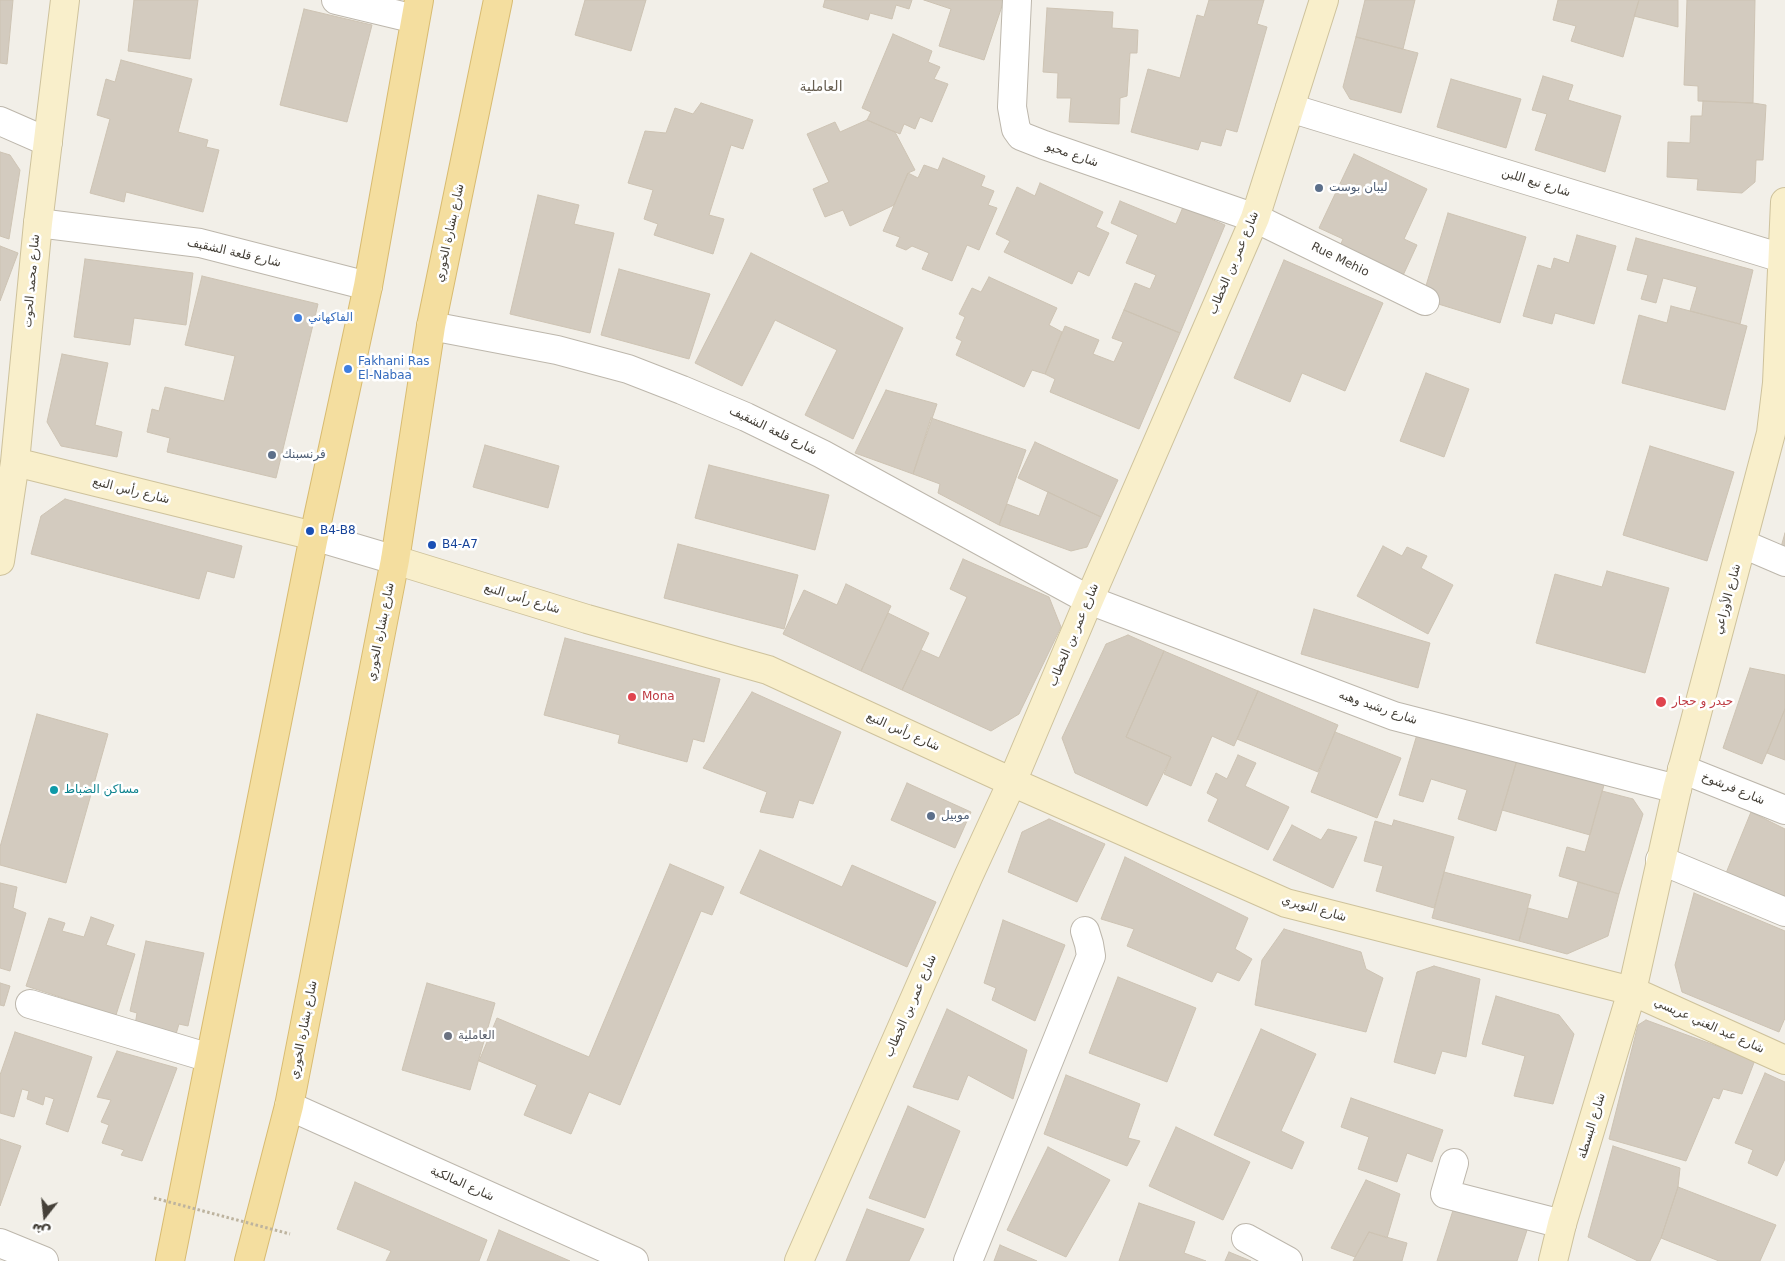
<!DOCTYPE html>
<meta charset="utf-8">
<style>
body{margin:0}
#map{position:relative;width:1785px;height:1261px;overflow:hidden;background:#f2efe8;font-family:"DejaVu Sans","Noto Naskh Arabic",sans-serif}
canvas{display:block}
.north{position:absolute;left:20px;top:1191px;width:50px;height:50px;-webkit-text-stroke:4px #fff;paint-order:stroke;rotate:196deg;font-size:14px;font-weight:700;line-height:20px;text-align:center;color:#454038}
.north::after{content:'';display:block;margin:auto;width:18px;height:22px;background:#454038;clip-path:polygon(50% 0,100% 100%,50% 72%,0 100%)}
</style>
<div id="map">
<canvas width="1785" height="1261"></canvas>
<div class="north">ش</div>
</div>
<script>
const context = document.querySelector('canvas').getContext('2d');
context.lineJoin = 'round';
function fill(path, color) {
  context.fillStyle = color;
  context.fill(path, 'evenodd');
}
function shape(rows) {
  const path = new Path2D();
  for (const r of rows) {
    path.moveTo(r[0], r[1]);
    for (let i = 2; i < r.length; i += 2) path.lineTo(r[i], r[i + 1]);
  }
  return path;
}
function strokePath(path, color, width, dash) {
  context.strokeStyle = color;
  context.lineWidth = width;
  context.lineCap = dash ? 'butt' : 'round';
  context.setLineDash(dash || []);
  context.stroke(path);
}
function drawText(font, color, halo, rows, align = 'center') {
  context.font = font + ' "DejaVu Sans","Noto Naskh Arabic",sans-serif';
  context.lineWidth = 5;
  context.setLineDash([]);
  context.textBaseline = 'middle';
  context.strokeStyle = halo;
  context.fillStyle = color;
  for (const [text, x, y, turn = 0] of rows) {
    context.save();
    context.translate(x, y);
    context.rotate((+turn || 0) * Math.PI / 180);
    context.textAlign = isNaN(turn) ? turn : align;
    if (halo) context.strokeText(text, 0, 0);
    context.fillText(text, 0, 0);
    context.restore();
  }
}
const building = shape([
 [0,0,13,0,7,64,0,63,0,0],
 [134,0,198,0,190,59,128,51,134,0],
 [585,0,646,0,631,51,575,35,585,0],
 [825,0,912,0,909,9,896,5,892,19,870,13,868,20,823,7,825,0],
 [924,0,1004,0,984,60,939,46,951,9,924,0],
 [1209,0,1264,0,1257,24,1267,27,1237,132,1226,129,1221,146,1201,141,1198,150,1131,132,1148,69,1180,78,1197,15,1204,17,1209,0],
 [1365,0,1415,0,1403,49,1356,37,1365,0],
 [1558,0,1639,0,1623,57,1571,41,1576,26,1553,20,1558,0],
 [1639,0,1678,0,1678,27,1634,16,1639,0],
 [1687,0,1755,0,1753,103,1698,101,1698,86,1684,85,1687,0],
 [1047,8,1113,12,1112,28,1138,30,1137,53,1130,53,1127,96,1120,98,1119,124,1069,122,1071,98,1057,98,1058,73,1043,72,1047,8],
 [304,9,372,25,347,122,280,105,304,9],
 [893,34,932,51,928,62,940,67,934,79,948,84,932,122,920,117,915,129,904,124,900,134,867,120,871,112,862,108,893,34],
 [1356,37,1418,53,1401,113,1350,99,1343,87,1356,37],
 [121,60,192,79,178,132,208,140,206,147,219,150,203,212,126,192,124,202,90,193,110,119,97,115,106,79,115,82,121,60],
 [1543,76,1573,85,1568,100,1621,116,1605,172,1535,150,1547,114,1532,110,1543,76],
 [1451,79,1521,99,1506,148,1437,127,1451,79],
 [1703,101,1753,103,1766,105,1763,160,1756,160,1755,182,1742,193,1697,190,1698,179,1667,177,1668,142,1690,143,1691,116,1702,116,1703,101],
 [701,103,753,120,743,149,731,145,709,215,724,219,713,254,654,235,658,224,644,219,653,190,628,183,645,131,666,133,675,108,693,114,701,103],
 [867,120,895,132,915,170,908,173,894,205,850,226,843,210,825,217,813,189,829,182,807,134,835,122,840,132,867,120],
 [0,152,10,155,20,170,9,239,0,236,0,152],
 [1354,154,1427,189,1404,239,1417,245,1400,282,1337,253,1343,239,1319,228,1354,154],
 [943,158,985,176,981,186,994,191,988,205,997,208,979,250,967,245,952,281,922,269,929,253,912,246,906,250,896,246,900,237,883,231,908,173,918,178,924,165,938,170,943,158],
 [1040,183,1103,212,1096,227,1109,233,1089,276,1078,271,1072,284,1004,252,1010,241,996,234,1017,187,1035,196,1040,183],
 [538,195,579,205,574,224,614,233,590,333,510,314,538,195],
 [1120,201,1176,224,1183,207,1225,225,1180,333,1124,310,1135,283,1150,289,1156,275,1126,263,1138,235,1111,223,1120,201],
 [1448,213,1526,237,1500,323,1422,299,1448,213],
 [1577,235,1616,246,1594,324,1555,313,1552,324,1523,316,1538,265,1551,269,1554,258,1569,263,1577,235],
 [1636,238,1753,270,1740,324,1690,311,1697,287,1663,278,1656,303,1641,299,1648,275,1627,270,1636,238],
 [0,246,18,253,0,301,0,246],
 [751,253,903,328,853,439,805,415,837,350,775,320,742,386,695,363,751,253],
 [85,259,193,273,186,325,134,318,130,345,74,337,85,259],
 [1284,260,1383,303,1345,391,1302,373,1290,402,1234,378,1284,260],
 [619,269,710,294,689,359,601,335,619,269],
 [202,276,318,304,276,478,167,452,170,438,147,432,152,409,159,411,165,387,224,401,235,356,185,345,202,276],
 [989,277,1057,308,1049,325,1062,332,1045,374,1032,370,1024,387,956,355,962,341,956,338,965,317,959,314,972,288,981,292,989,277],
 [1671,306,1747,326,1725,410,1622,383,1639,315,1667,323,1671,306],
 [1124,310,1180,333,1139,429,1050,392,1055,379,1045,374,1065,326,1099,340,1093,354,1114,362,1123,342,1112,338,1124,310],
 [62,354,108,363,95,425,122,432,117,457,61,446,47,422,62,354],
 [1426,373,1469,389,1444,457,1400,441,1426,373],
 [886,390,937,404,913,474,855,453,886,390],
 [931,418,1026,450,999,525,938,493,940,484,913,474,931,418],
 [1035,442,1118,480,1101,517,1018,478,1035,442],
 [485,445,559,466,548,508,473,487,485,445],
 [1650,446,1734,472,1707,561,1623,535,1650,446],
 [709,465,829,495,815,550,695,518,709,465],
 [1048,492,1101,517,1087,547,1071,551,999,525,1007,504,1039,516,1048,492],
 [65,499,242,546,234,578,207,571,199,599,31,554,41,516,65,499],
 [1785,533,1785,549,1781,547,1785,533],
 [678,544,798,575,784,629,664,598,678,544],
 [1383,546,1402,556,1407,547,1427,556,1421,568,1453,585,1428,634,1357,596,1383,546],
 [963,559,1049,597,1061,627,1019,714,991,731,902,690,921,650,939,658,967,597,950,589,963,559],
 [1607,571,1669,588,1645,673,1536,643,1555,574,1602,587,1607,571],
 [846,584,891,606,861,671,783,634,804,590,837,605,846,584],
 [1314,609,1430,643,1418,688,1301,654,1314,609],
 [888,613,929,633,902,690,861,671,888,613],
 [1128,635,1164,651,1126,737,1171,757,1147,806,1075,773,1062,738,1106,644,1128,635],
 [565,638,720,679,704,742,693,739,687,762,618,743,620,735,544,715,565,638],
 [1164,651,1258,691,1234,746,1212,736,1191,786,1164,774,1171,757,1126,737,1164,651],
 [1750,668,1785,675,1785,709,1762,764,1723,748,1750,668],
 [1258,691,1338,725,1318,772,1237,739,1258,691],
 [752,692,841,732,813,804,799,800,793,818,760,812,767,792,703,768,752,692],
 [1785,709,1785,760,1767,753,1785,709],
 [37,714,108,734,66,883,0,865,0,847,37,714],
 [1418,731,1517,760,1496,831,1458,819,1467,790,1431,779,1423,802,1399,795,1418,731],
 [1335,732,1401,758,1377,818,1311,792,1335,732],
 [1238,755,1256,763,1245,786,1289,807,1268,850,1208,821,1218,799,1207,793,1216,773,1227,779,1238,755],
 [1517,760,1604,785,1590,835,1502,810,1517,760],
 [907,783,971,812,955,848,891,820,907,783],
 [1602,791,1633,799,1643,814,1619,894,1559,876,1567,847,1585,852,1602,791],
 [1751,812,1785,829,1785,900,1724,878,1751,812],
 [1049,819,1105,844,1077,902,1008,872,1022,832,1049,819],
 [1394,820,1454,837,1434,908,1376,891,1383,866,1364,861,1375,821,1392,826,1394,820],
 [1292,825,1321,840,1328,829,1357,837,1333,888,1273,860,1292,825],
 [760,850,842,887,852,865,936,902,907,967,740,893,760,850],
 [1125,857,1248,918,1235,949,1252,959,1239,981,1217,972,1212,982,1127,946,1134,929,1101,919,1125,857],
 [670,864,724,887,712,915,701,911,620,1105,589,1092,571,1134,524,1115,537,1085,479,1061,497,1018,589,1057,670,864],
 [1444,872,1531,895,1519,941,1432,918,1444,872],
 [1578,882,1619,894,1608,936,1567,954,1519,941,1528,908,1568,919,1578,882],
 [0,883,17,887,13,908,26,913,10,971,0,968,0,883],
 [1694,893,1785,931,1785,1018,1779,1032,1682,992,1675,965,1694,893],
 [91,917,114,925,106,945,135,954,116,1015,26,986,49,918,65,923,62,931,84,937,91,917],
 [1003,920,1065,945,1035,1021,992,1000,996,988,984,983,1003,920],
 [1284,929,1361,952,1366,969,1383,978,1366,1032,1255,1005,1262,960,1284,929],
 [146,941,204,953,188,1026,179,1024,176,1034,135,1025,137,1013,130,1011,146,941],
 [1434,966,1480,979,1466,1057,1442,1051,1435,1074,1394,1062,1417,972,1434,966],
 [1118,977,1196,1008,1167,1082,1089,1053,1118,977],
 [0,983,10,986,4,1006,0,1005,0,983],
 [427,983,495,1003,470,1090,402,1070,427,983],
 [1496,996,1559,1015,1574,1034,1553,1104,1514,1096,1525,1056,1482,1044,1496,996],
 [947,1009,1027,1050,1013,1099,968,1075,958,1100,913,1087,947,1009],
 [1646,1020,1755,1060,1742,1094,1723,1089,1719,1099,1713,1097,1686,1161,1609,1139,1638,1025,1646,1020],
 [1261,1029,1316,1054,1281,1131,1304,1142,1292,1169,1214,1135,1261,1029],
 [15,1032,92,1057,68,1132,46,1124,54,1099,45,1096,43,1105,27,1099,29,1091,22,1089,14,1117,0,1113,0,1075,15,1032],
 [117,1051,177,1068,142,1161,121,1155,124,1150,102,1143,109,1125,101,1122,111,1100,97,1097,117,1051],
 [1765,1073,1785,1082,1785,1159,1777,1176,1748,1163,1753,1150,1735,1143,1765,1073],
 [1066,1075,1140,1104,1128,1138,1140,1141,1127,1166,1044,1134,1066,1075],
 [1351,1098,1443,1130,1432,1162,1407,1153,1397,1182,1358,1169,1369,1137,1341,1127,1351,1098],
 [908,1106,960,1131,925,1218,869,1198,908,1106],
 [1176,1127,1250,1162,1223,1220,1149,1186,1176,1127],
 [0,1139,21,1146,0,1206,0,1139],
 [1613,1146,1680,1168,1678,1187,1661,1238,1650,1261,1638,1261,1588,1237,1613,1146],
 [1048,1147,1110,1180,1066,1257,1007,1230,1048,1147],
 [1366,1180,1400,1194,1387,1238,1369,1232,1355,1257,1331,1248,1366,1180],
 [355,1182,487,1240,479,1261,386,1261,391,1251,337,1229,355,1182],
 [1678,1187,1776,1225,1760,1261,1719,1261,1661,1238,1678,1187],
 [1139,1203,1195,1222,1184,1253,1206,1261,1119,1261,1139,1203],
 [1455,1204,1528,1227,1517,1261,1437,1261,1455,1204],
 [867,1209,924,1229,909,1261,846,1261,867,1209],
 [499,1230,570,1261,487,1261,499,1230],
 [1369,1232,1407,1243,1402,1261,1353,1261,1369,1232],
 [1000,1245,1037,1261,994,1261,1000,1245],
 [1229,1252,1251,1261,1225,1261,1229,1252]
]);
fill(building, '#d3cbbf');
strokePath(building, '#cdc3b3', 1);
const street = shape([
 [336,0,415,19],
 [1017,0,1012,107,1016,129,1021,136,1044,145,1255,218,1425,301],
 [1290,108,1785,259],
 [0,121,48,142],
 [38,223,200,243,368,286],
 [431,326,557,350,628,369,682,390,746,417,822,454,1089,600,1394,716,1677,789],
 [314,536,395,560],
 [1743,544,1785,562],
 [1682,769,1785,810],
 [1660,860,1785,912],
 [30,1004,210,1058],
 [289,1106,634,1261],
 [1454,1163,1445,1194,1562,1224],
 [1246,1238,1288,1261],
 [0,1243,44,1261],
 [968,1261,1087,966,1091,956,1089,944,1085,931]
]);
const secondary = shape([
 [15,462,314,536],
 [395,560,587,619,768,670,1012,782,1286,903,1632,991,1785,1060],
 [0,561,15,462,38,223,65,0],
 [799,1261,969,875,1012,782,1089,600,1255,218,1324,0],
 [1553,1261,1562,1224,1632,991,1677,789,1771,433,1777,383,1785,202]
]);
const primary = shape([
 [170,1261,314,536,368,286,419,0],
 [249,1261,289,1106,395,560,431,326,498,0]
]);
strokePath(street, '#bdb7ac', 30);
strokePath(secondary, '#cec29c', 30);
strokePath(primary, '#d8bb71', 30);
strokePath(street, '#fff', 28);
strokePath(secondary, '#f9efcb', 28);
strokePath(primary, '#f4de9f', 28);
strokePath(shape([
 [154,1198,290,1234]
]), '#bdb39e', 3, [2.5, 2.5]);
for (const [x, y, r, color] of [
 [1319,188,5,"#5c6f8a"],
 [298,318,5,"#3f7fe0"],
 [348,369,5,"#3f7fe0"],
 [272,455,5,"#5c6f8a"],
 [310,531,5,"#1a4fb4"],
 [432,545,5,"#1a4fb4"],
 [632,697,5,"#e0444e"],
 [1661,702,6,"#e0444e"],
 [54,790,5,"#0f9aa8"],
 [931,816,5,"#5c6f8a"],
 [448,1036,5,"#6b7280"]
]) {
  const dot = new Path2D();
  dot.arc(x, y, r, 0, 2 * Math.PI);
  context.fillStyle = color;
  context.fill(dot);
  strokePath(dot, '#fff', 2);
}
drawText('12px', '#454038', '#fff', [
 ["شارع محيو",1072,155,19],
 ["شارع نبع اللبن",1536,183,17],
 ["شارع بشارة الخوري",450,233,-78],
 ["شارع قلعة الشقيف",234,253,13],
 ["Rue Mehio",1340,260,26],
 ["شارع عمر بن الخطاب",1234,263,-67],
 ["شارع محمد الحوت",32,281,-85],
 ["شارع قلعة الشقيف",773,431,26],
 ["شارع رأس النبع",131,491,14],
 ["شارع رأس النبع",522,599,17],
 ["شارع الأوزاعي",1728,599,-75],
 ["شارع بشارة الخوري",381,632,-79],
 ["شارع عمر بن الخطاب",1074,635,-67],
 ["شارع رشيد وهبه",1378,708,19],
 ["شارع رأس النبع",903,732,24],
 ["شارع فرشوخ",1733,789,22],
 ["شارع النويري",1314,909,16],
 ["شارع عمر بن الخطاب",911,1006,-66],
 ["شارع عبد الغني عريسي",1709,1026,24],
 ["شارع بشارة الخوري",304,1030,-79],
 ["شارع البسطة",1592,1126,-73],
 ["شارع المالكية",462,1184,24]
]);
drawText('12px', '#4e5e75', '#fff', [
 ["ليبان بوست",1329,188],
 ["فرنسبنك",282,455],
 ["موبيل",941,816]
], 'left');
drawText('12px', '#366cbe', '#fff', [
 ["الفاكهاني",308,318],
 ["Fakhani Ras",358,362],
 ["El-Nabaa",358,376]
], 'left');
drawText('12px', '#164399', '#fff', [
 ["B4-B8",320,531],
 ["B4-A7",442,545]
], 'left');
drawText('12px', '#be3a42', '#fff', [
 ["Mona",642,697],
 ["حيدر و حجار",1672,702]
], 'left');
drawText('12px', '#0d838f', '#fff', [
 ["مساكن الضباط",64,790]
], 'left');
drawText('12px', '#5b616d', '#fff', [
 ["العاملية",458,1036]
], 'left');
drawText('14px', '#675e50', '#fff', [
 ["العاملية",821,87]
]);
</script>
